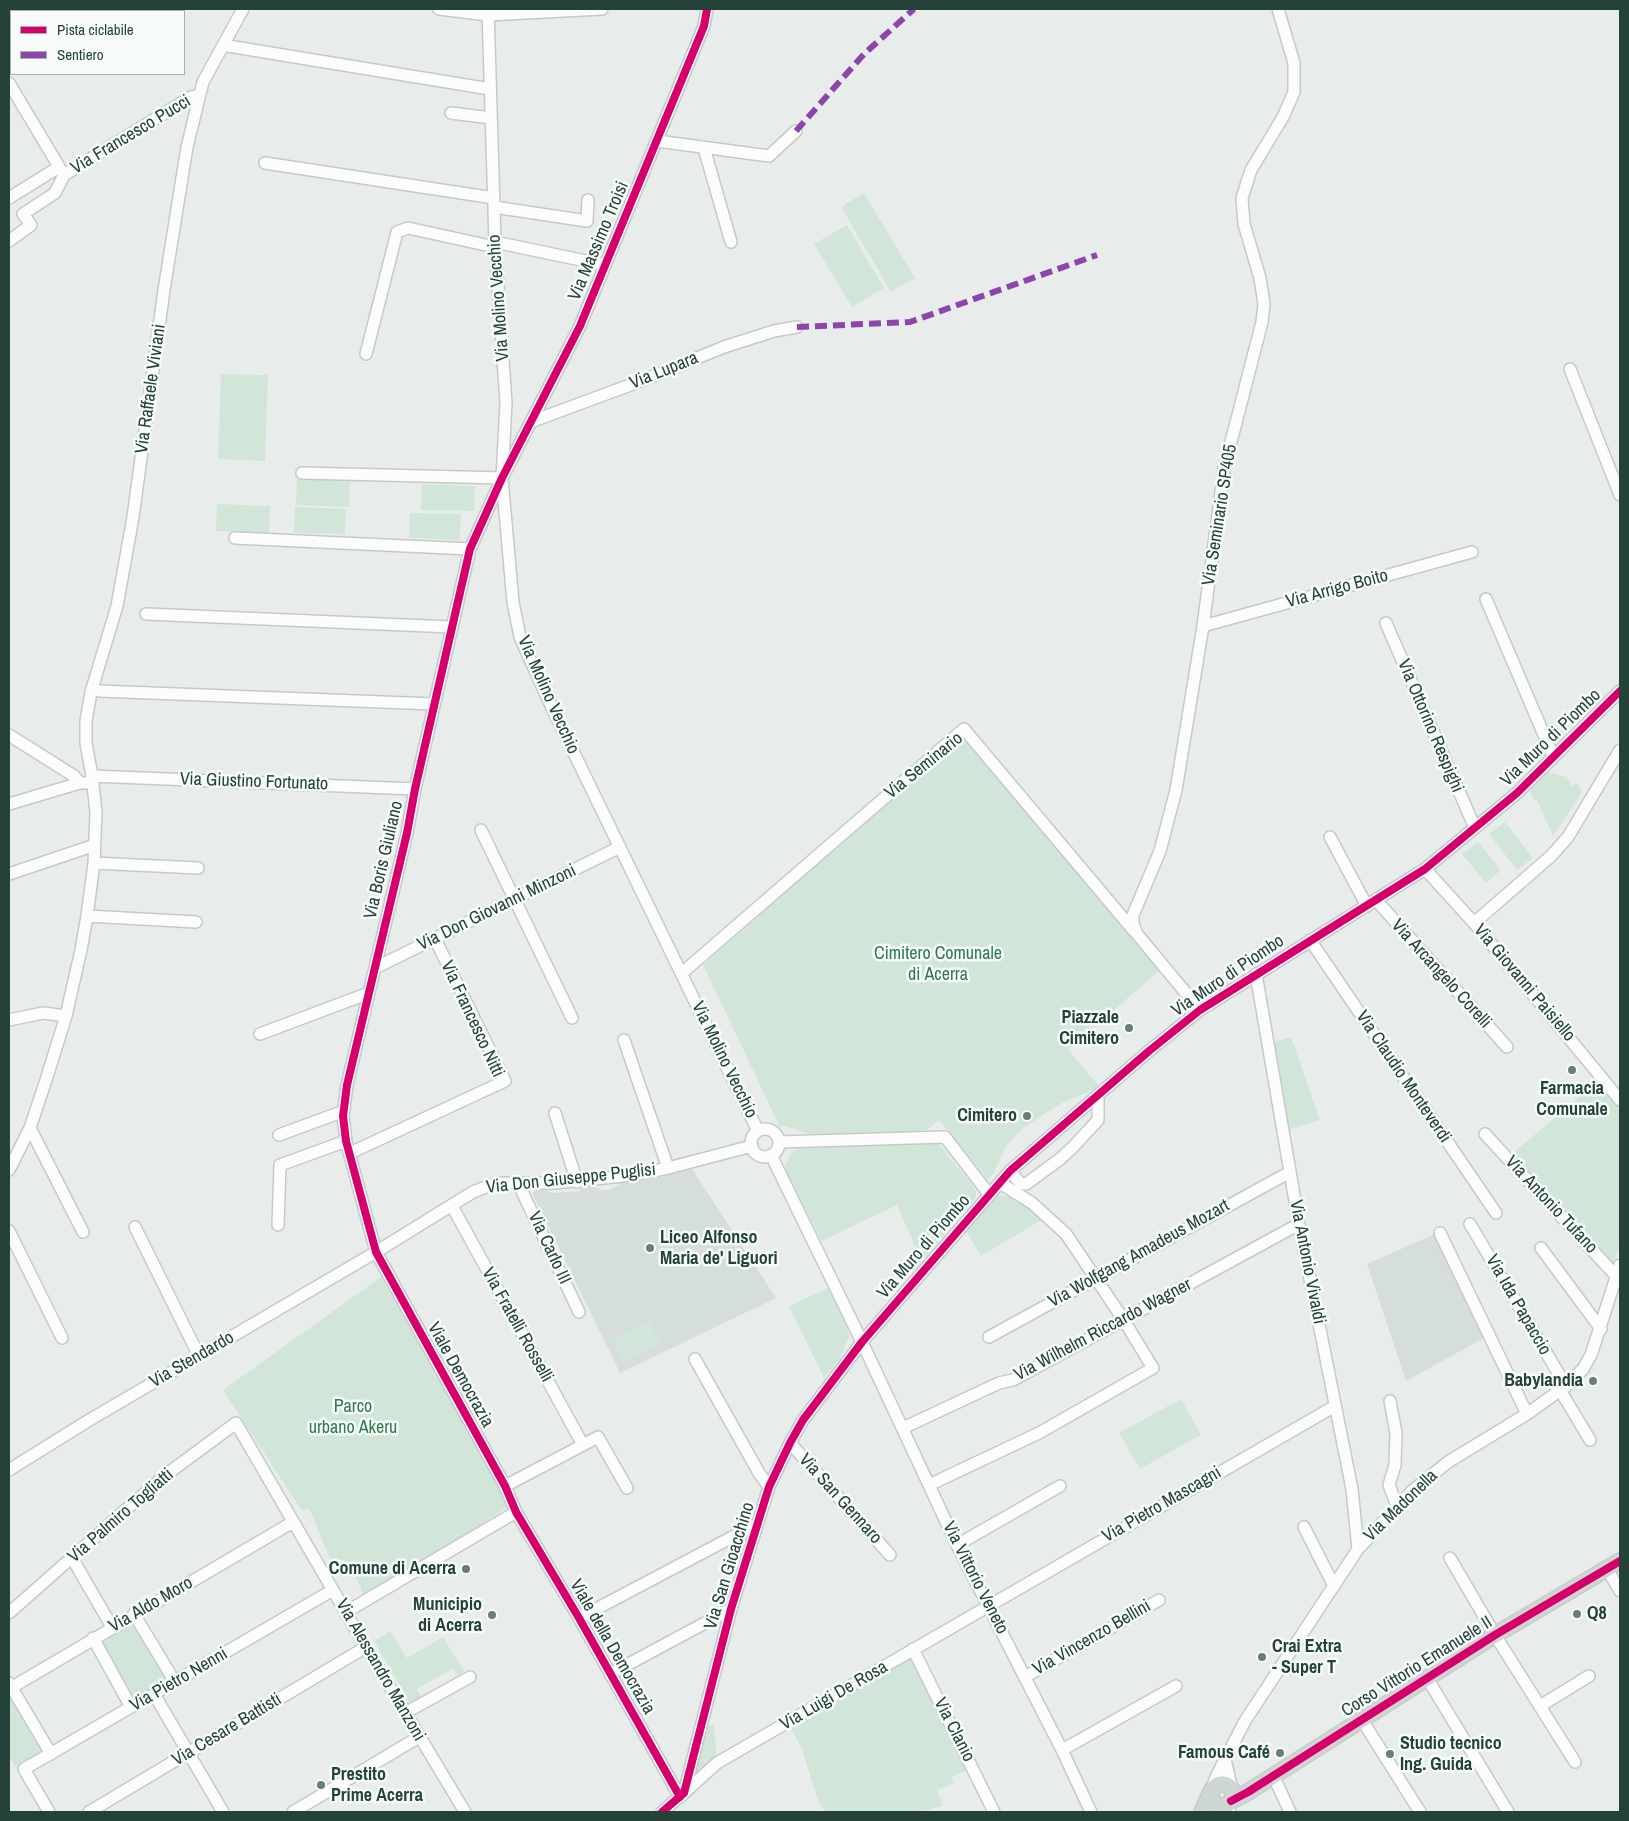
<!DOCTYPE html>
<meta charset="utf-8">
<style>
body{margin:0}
#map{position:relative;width:1629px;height:1821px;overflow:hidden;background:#e8edeb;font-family:"Archivo Narrow",sans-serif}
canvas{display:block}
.frame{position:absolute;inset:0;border:10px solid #24423a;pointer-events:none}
.legend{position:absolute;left:10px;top:10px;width:175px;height:65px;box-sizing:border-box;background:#f7fbf9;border:1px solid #a3b1ad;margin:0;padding:6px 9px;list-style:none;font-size:15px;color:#24423a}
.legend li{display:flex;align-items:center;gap:10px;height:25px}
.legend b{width:25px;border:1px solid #a3b1ad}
</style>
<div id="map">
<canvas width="1629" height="1821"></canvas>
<div class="frame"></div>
<ul class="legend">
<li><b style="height:6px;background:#d6006c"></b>Pista ciclabile</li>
<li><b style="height:6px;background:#8e44ad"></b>Sentiero</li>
</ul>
</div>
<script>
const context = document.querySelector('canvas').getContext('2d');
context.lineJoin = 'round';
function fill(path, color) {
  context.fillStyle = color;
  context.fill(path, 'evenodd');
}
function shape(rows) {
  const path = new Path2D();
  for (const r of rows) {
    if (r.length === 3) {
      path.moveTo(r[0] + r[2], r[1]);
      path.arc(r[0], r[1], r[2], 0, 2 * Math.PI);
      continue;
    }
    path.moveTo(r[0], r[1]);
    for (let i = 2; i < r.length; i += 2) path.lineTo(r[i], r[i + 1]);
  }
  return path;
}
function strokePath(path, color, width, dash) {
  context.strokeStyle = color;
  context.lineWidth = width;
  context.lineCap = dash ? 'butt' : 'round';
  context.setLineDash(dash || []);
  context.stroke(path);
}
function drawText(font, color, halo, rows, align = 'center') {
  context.font = font + ' "Archivo Narrow",sans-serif';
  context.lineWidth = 5;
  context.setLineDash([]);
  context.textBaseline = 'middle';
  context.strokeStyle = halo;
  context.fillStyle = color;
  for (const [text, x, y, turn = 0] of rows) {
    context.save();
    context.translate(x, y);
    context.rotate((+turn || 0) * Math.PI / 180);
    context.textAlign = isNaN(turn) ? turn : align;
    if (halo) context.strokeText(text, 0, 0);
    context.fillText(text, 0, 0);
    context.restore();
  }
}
fill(shape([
 [692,1169,776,1298,620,1373,532,1193,537,1188,545,1189,551,1193,579,1191,583,1186,592,1186,602,1190,610,1190,621,1183,649,1179],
 [1435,1234,1484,1338,1406,1381,1367,1264]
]), '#d6dedb');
fill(shape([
 [864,193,915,278,891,292,841,207],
 [847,225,884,288,852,307,814,244],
 [221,374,268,375,265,461,218,459],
 [297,479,350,481,349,507,296,505],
 [422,484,475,486,474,511,421,510],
 [217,504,270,506,269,533,216,531],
 [295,507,346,509,345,534,294,533],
 [410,513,461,514,460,540,409,538],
 [963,735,1159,971,1068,1050,1100,1087,1062,1103,1023,1128,1005,1147,994,1173,988,1179,939,1120,927,1130,890,1134,810,1134,784,1126,780,1127,703,965],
 [1547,772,1567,777,1571,786,1578,783,1582,792,1553,836,1537,800,1534,801,1530,789],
 [1505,822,1533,858,1517,870,1489,834],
 [1478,842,1501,870,1486,883,1462,854],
 [1291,1037,1320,1120,1287,1130,1271,1043],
 [1598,1081,1620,1109,1620,1241,1614,1264,1512,1154],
 [938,1143,972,1185,976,1191,976,1197,922,1261,897,1205,822,1241,785,1170,786,1163,792,1152,804,1146],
 [997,1196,1011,1196,1045,1218,981,1256,966,1231],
 [381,1277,510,1505,366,1600,351,1567,342,1559,332,1564,309,1508,302,1511,223,1390],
 [828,1288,847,1326,849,1336,840,1358,824,1378,789,1306],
 [649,1322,660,1343,623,1361,613,1339],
 [1181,1399,1201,1435,1140,1469,1119,1433],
 [132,1618,169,1679,133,1700,97,1639],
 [390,1631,407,1658,443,1637,464,1671,458,1676,453,1668,417,1689,421,1697,410,1703,374,1641],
 [911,1657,968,1770,951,1777,954,1783,937,1790,943,1806,919,1812,825,1812,819,1803,801,1747,790,1727],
 [10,1693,42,1751,15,1767,9,1756,9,1694],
 [714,1725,717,1763,684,1793,701,1727]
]), '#d1e6d8');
const minor = shape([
 [439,9,488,15,602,9],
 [488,9,495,242,506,403,502,478,513,602,520,637,552,708,758,1131],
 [228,46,490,89],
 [9,83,64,175,191,97,199,95],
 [451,113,491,118],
 [657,141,769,156,796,131],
 [704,148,731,242],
 [265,163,494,198],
 [9,198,59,167],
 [494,207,587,221,588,200],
 [9,241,31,225,23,214,55,193,64,175],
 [495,242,600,264],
 [366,354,397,232,408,228,495,247],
 [1570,369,1620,495],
 [533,421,641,381,724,347,774,331,797,327],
 [302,473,502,478],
 [235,538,470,549],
 [1486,599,1553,756],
 [146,614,452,627],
 [1386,623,1475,828],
 [1203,626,1472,552],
 [99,691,434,704],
 [9,735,74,776,80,783],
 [92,776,415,789],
 [9,804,80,783,93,783],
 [481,830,572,1018],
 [1330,837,1367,906],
 [94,863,198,868],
 [1425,869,1474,923,1620,1100],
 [9,874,95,845],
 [1376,900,1507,1047],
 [87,916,196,922],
 [1474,923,1551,856,1568,837,1620,750],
 [1310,940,1496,1213],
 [375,968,620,847],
 [682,973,964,729,1134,931],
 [1256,974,1299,1224,1352,1489,1358,1549],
 [1200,1010,1137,934,1133,924,1133,915,1160,851,1176,790,1203,626,1224,469,1262,322,1264,304,1260,278,1244,224,1242,198,1251,170,1283,117,1294,92,1294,63,1278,9],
 [9,1020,43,1013,66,1016],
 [260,1034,369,993],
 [624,1040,668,1168],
 [555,1113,577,1182],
 [30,1128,83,1232],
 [765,1143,14],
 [1485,1134,1617,1277],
 [279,1135,344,1111],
 [779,1142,945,1137,989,1194],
 [350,1153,505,1081,435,939],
 [771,1155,862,1342,957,1545,1062,1750,1091,1812],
 [9,1170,30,1128,46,1080,66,1016,81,950,87,916,94,863,96,812,92,776,86,743,86,721,91,692,117,606,133,517,164,290,187,147,203,82,243,9],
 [1010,1171,1021,1184,1026,1184,1060,1159,1073,1147,1098,1120,1098,1097],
 [518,1183,579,1312],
 [452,1206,583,1445,598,1437,627,1488],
 [1470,1224,1566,1386],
 [278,1225,280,1165,346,1141],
 [135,1227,199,1356],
 [9,1231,62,1338],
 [1440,1233,1527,1414],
 [1541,1248,1601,1329],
 [989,1337,1290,1172],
 [695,1359,759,1473,769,1487],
 [1560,1390,1590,1440],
 [1390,1401,1396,1433,1395,1465,1389,1485,1397,1506],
 [903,1428,999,1383,1013,1380,1299,1224],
 [790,1443,890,1555],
 [9,1470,86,1422,376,1252,473,1192,491,1185,501,1183,554,1183,634,1175,668,1168,752,1146],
 [929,1485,1039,1433,1153,1368,1123,1319,1066,1234,1032,1203,1000,1183],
 [505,1486,583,1445],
 [1304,1527,1334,1586],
 [957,1545,1060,1486],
 [72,1558,112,1627],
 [1450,1558,1495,1635,1575,1762],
 [1607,1569,1620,1591],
 [346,1612,516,1512],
 [9,1613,163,1477,236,1423,366,1647,465,1812],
 [134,1614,175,1682],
 [579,1618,757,1524],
 [93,1638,131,1707],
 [913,1649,994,1812],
 [610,1674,731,1609],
 [1025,1677,1159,1600],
 [1427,1678,1508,1812],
 [9,1683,51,1754],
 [9,1689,293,1522],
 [154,1694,223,1812],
 [1540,1706,1589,1676],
 [405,1713,470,1677],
 [1362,1720,1420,1812],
 [1062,1750,1176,1686],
 [1225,1759,1232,1790],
 [1273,1775,1290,1812],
 [1212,1788,1217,1775,1245,1721,1358,1549,1412,1491,1448,1462,1527,1414,1566,1386,1583,1369,1591,1355,1620,1265],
 [684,1793,717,1763,1335,1406],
 [680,1797,579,1618,516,1512,505,1486,376,1252,346,1141,343,1116,347,1085,407,833,415,789,470,549,502,478,580,326,704,26,707,9],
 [1226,1805,1230,1812],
 [49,1812,24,1769,333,1590],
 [89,1812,366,1647],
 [293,1812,419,1737],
 [662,1812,684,1793,731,1609,769,1487,790,1443,803,1420,862,1342,1010,1171,1149,1051,1200,1010,1425,869,1517,793,1620,691]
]);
const major = shape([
 [1222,1795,11],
 [1231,1801,1248,1792,1495,1635,1620,1561],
 [1202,1812,1211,1792]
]);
strokePath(minor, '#c5cac8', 14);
strokePath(major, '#c3ccc9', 18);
strokePath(minor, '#fcfcfc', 11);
strokePath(major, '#cfd7d5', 15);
strokePath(shape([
 [796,131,865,53,914,9],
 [797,327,910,322,1097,255]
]), '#8e44ad', 6, [12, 6]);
strokePath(shape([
 [680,1797,579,1618,516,1512,505,1486,376,1252,346,1141,343,1116,347,1085,407,833,415,789,470,549,502,478,580,326,704,26,707,9],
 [1231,1801,1248,1792,1495,1635,1620,1561],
 [662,1812,684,1793,731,1609,769,1487,790,1443,803,1420,862,1342,1010,1171,1149,1051,1200,1010,1425,869,1517,793,1620,691]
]), '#d6006c', 8);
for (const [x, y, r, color] of [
 [1129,1028,5,"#697e78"],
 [1572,1070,5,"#697e78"],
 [1027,1116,5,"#697e78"],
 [650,1248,5,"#697e78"],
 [1593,1381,5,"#697e78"],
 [466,1569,5,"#697e78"],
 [1577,1614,5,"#697e78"],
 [492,1615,5,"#697e78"],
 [1262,1657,5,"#697e78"],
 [1280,1753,5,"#697e78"],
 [1390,1754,5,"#697e78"],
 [321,1785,5,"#697e78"]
]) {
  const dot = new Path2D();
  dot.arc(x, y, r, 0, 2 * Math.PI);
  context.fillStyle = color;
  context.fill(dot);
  strokePath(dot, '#f7fbf9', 2);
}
drawText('18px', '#24423a', '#f7fbf9', [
 ["Via Francesco Pucci",131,135,-31],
 ["Via Massimo Troisi",599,241,-67],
 ["Via Molino Vecchio",499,298,-94],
 ["Via Lupara",664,371,-22],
 ["Via Raffaele Viviani",151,389,-82],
 ["Via Seminario SP405",1220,515,-81],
 ["Via Arrigo Boito",1337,589,-15],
 ["Via Molino Vecchio",548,695,66],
 ["Via Ottorino Respighi",1430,726,67],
 ["Via Muro di Piombo",1551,738,-44],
 ["Via Seminario",924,766,-39],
 ["Via Giustino Fortunato",254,782,2],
 ["Via Boris Giuliano",384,860,-77],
 ["Via Don Giovanni Minzoni",497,908,-26],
 ["Via Arcangelo Corelli",1441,974,48],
 ["Via Muro di Piombo",1228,976,-34],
 ["Via Giovanni Paisiello",1524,983,50],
 ["Via Francesco Nitti",472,1019,65],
 ["Via Molino Vecchio",724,1060,64],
 ["Via Claudio Monteverdi",1403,1077,56],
 ["Via Don Giuseppe Puglisi",571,1179,-6],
 ["Via Antonio Tufano",1551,1205,47],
 ["Via Muro di Piombo",924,1247,-49],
 ["Via Carlo III",549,1248,65],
 ["Via Wolfgang Amadeus Mozart",1139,1254,-29],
 ["Via Antonio Vivaldi",1307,1262,79],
 ["Via Ida Papaccio",1518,1305,60],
 ["Via Fratelli Rosselli",517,1325,61],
 ["Via Wilhelm Riccardo Wagner",1103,1330,-28],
 ["Via Stendardo",192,1360,-30],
 ["Viale Democrazia",460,1375,61],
 ["Via San Gennaro",840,1499,48],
 ["Via Pietro Mascagni",1162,1505,-30],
 ["Via Madonella",1401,1506,-44],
 ["Via Palmiro Togliatti",121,1516,-41],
 ["Via San Gioacchino",730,1566,-73],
 ["Via Vittorio Veneto",975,1578,63],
 ["Via Aldo Moro",151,1605,-30],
 ["Via Vincenzo Bellini",1092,1638,-30],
 ["Viale della Democrazia",612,1647,60],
 ["Corso Vittorio Emanuele II",1417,1667,-32],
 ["Via Alessandro Manzoni",380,1670,60],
 ["Via Pietro Nenni",179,1680,-30],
 ["Via Luigi De Rosa",834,1696,-30],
 ["Via Cesare Battisti",227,1730,-31],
 ["Via Clanio",954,1730,63]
]);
drawText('18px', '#2d7a4b', '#f7fbf9', [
 ["Cimitero Comunale",938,954],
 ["di Acerra",938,975],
 ["Parco",353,1407],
 ["urbano Akeru",353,1428]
]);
drawText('bold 18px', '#24423a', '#f7fbf9', [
 ["Piazzale",1119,1018],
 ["Cimitero",1119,1039],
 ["Farmacia",1572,1089,"center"],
 ["Comunale",1572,1110,"center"],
 ["Cimitero",1017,1116],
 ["Liceo Alfonso",660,1238,"left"],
 ["Maria de' Liguori",660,1259,"left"],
 ["Babylandia",1583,1381],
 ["Comune di Acerra",456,1569],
 ["Municipio",482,1605],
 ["di Acerra",482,1626],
 ["Q8",1587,1614,"left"],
 ["Crai Extra",1272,1647,"left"],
 ["- Super T",1272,1668,"left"],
 ["Studio tecnico",1400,1744,"left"],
 ["Ing. Guida",1400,1765,"left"],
 ["Famous Café",1270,1753],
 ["Prestito",331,1775,"left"],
 ["Prime Acerra",331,1796,"left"]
], 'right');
</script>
